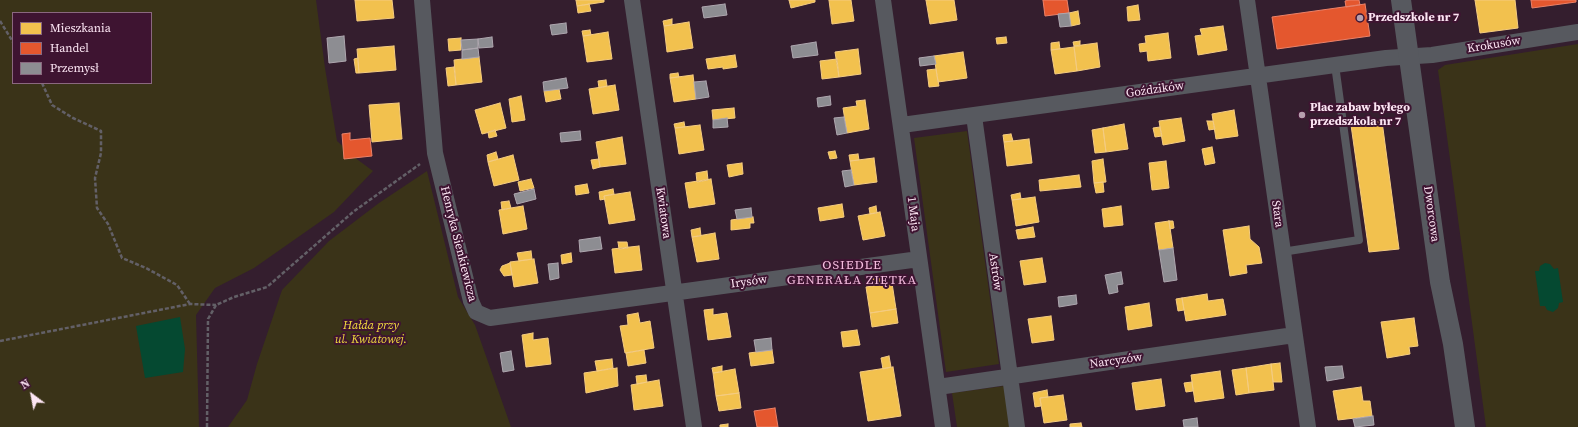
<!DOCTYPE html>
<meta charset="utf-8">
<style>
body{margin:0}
#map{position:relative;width:1578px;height:427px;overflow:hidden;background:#341e2e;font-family:"Source Serif 4",serif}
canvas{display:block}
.legend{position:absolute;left:12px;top:12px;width:140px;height:72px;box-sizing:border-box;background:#3e1431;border:1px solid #8a687f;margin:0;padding:5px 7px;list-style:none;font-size:12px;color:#fce5f3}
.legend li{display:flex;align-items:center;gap:8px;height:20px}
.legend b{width:20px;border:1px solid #8a687f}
.north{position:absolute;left:12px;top:375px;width:40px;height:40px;-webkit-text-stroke:3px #3e1431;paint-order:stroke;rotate:328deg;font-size:11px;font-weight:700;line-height:16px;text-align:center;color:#fce5f3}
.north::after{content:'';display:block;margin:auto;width:14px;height:18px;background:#fce5f3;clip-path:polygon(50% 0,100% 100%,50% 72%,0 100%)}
</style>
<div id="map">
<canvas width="1578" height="427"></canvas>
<ul class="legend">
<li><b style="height:11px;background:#f2c14e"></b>Mieszkania</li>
<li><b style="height:11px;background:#e4572e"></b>Handel</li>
<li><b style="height:11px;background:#8d8d92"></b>Przemysł</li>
</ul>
<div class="north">N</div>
</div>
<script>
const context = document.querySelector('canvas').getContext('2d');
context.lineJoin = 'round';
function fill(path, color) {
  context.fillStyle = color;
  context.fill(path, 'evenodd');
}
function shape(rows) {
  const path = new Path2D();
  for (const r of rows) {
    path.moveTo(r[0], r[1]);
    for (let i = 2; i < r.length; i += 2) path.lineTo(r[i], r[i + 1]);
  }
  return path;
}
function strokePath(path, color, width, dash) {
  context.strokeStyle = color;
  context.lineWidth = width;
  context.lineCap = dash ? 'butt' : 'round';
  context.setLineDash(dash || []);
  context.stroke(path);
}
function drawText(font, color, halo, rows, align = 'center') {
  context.font = font + ' "Source Serif 4",serif';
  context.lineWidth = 4;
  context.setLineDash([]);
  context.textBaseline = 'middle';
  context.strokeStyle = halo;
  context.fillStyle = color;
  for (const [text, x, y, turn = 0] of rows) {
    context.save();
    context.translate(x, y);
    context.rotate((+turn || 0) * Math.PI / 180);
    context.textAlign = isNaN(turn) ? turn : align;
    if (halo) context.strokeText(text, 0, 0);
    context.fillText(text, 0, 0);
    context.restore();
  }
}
fill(shape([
 [0,0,316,0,325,68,337,141,358,160,373,171,334,212,254,268,215,288,196,315,199,427,0,427],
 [13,13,151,13,151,83,13,83],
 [1578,44,1578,427,1486,427,1438,70,1445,65],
 [967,131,999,364,946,372,914,138],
 [427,171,458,297,475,325,511,427,228,427,247,400,257,364,282,290,329,241,379,203],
 [1004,386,1010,427,957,427,952,393]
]), '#3a3318');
fill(shape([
 [1545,263,1550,264,1554,269,1558,268,1563,302,1559,303,1558,308,1553,312,1547,310,1545,306,1540,306,1535,271,1539,271,1540,266],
 [180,317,185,349,183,372,145,378,136,326]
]), '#054931');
const homes = shape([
 [355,0,392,0,394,18,357,21,355,0],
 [576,0,604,0,604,2,577,6,576,0],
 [789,0,815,0,815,2,791,8,789,0],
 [829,0,851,0,854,21,832,24,829,0],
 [926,0,954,0,957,20,930,24,926,0],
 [1475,0,1515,0,1518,28,1480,33,1475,0],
 [589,4,591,11,578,13,577,6,589,4],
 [1138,5,1140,20,1128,21,1127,7,1138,5],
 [1078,11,1080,24,1071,26,1069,13,1078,11],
 [672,19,672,25,664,26,663,21,672,19],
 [689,22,693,48,667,52,664,26,689,22],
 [1223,26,1227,50,1198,55,1195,36,1202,35,1200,29,1223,26],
 [590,30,591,35,583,36,582,31,590,30],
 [608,32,612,59,587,62,583,36,608,32],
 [1168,33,1171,58,1148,61,1147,51,1140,52,1139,44,1146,43,1145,36,1168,33],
 [1006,37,1007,43,997,44,996,38,1006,37],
 [461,38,461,50,449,51,448,39,461,38],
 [1080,41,1080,46,1074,46,1073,42,1080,41],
 [1059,42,1060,49,1051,50,1051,43,1059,42],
 [1097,43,1100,67,1077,71,1074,46,1097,43],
 [394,46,396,70,359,73,357,49,394,46],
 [1074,47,1077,71,1055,74,1051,50,1074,47],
 [858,49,861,74,839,77,835,52,858,49],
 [963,52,967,78,938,82,934,56,963,52],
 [735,55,737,67,723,69,723,67,708,69,706,59,735,55],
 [479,57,482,82,456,85,454,60,479,57],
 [358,58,359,73,356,73,354,59,358,58],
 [837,59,839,77,822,79,820,61,837,59],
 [454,67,456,85,448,86,446,68,454,67],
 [936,69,939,86,929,87,927,70,936,69],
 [678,73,679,77,670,78,670,74,678,73],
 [693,75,696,99,674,102,670,78,693,75],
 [606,80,607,86,599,88,598,81,606,80],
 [615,85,619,110,593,114,589,89,615,85],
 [559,89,561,99,546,102,544,91,559,89],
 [521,96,525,120,512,122,509,99,521,96],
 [865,100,869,129,847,133,843,108,857,106,856,101,865,100],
 [399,103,402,139,372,142,369,105,399,103],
 [500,103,506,128,482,134,475,110,500,103],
 [734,108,735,118,713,120,712,110,734,108],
 [1234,110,1238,136,1216,139,1212,114,1234,110],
 [1181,118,1185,141,1163,145,1159,121,1181,118],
 [1207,121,1213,121,1215,129,1209,130,1207,121],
 [1382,121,1399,249,1369,252,1351,125,1382,121],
 [684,122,685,127,675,128,674,124,684,122],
 [1124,124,1128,149,1106,152,1103,128,1124,124],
 [700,125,704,150,679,154,675,128,700,125],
 [1160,127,1162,136,1155,137,1153,128,1160,127],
 [1103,128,1106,152,1095,153,1092,130,1103,128],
 [495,130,497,136,489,138,488,132,495,130],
 [1011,134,1013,141,1004,142,1003,135,1011,134],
 [622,137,626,164,600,167,596,142,622,137],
 [1029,139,1032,163,1007,166,1004,142,1029,139],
 [1212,147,1215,163,1205,165,1202,149,1212,147],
 [835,151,837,158,830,159,828,152,835,151],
 [496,152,498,159,488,162,487,155,496,152],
 [858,154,859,160,850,161,849,155,858,154],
 [513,155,519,180,494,186,488,162,513,155],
 [874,158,877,182,854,185,850,161,874,158],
 [599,159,600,167,593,169,591,160,599,159],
 [1103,159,1106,182,1094,183,1092,161,1103,159],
 [1166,161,1169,188,1152,190,1149,163,1166,161],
 [742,163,743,174,729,177,727,165,742,163],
 [707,171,708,180,697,182,696,173,707,171],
 [1079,175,1081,187,1040,191,1039,180,1079,175],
 [531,179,534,188,520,191,518,182,531,179],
 [711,179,715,204,689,208,685,183,711,179],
 [1103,182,1104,192,1096,193,1094,183,1103,182],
 [587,184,589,193,576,195,575,186,587,184],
 [613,189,614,194,604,196,605,199,600,200,599,192,613,189],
 [630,192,635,220,609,224,604,196,630,192],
 [1020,193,1021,199,1012,200,1011,195,1020,193],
 [1035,197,1039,222,1016,226,1012,200,1035,197],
 [509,201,511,208,502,210,501,202,509,201],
 [842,204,844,217,820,221,818,208,842,204],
 [523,206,527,229,503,234,499,210,523,206],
 [876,206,877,213,870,214,869,208,876,206],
 [1121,206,1123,225,1104,227,1102,209,1121,206],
 [880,212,885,236,863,240,858,216,880,212],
 [753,217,754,223,750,223,750,228,731,230,731,220,753,217],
 [1169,221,1173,221,1174,228,1170,229,1169,221],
 [1169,221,1173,248,1159,250,1155,223,1169,221],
 [1249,226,1250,239,1259,247,1262,263,1246,265,1247,273,1230,276,1223,230,1249,226],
 [1033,227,1035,237,1018,239,1016,230,1033,227],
 [700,228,701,236,692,237,691,230,700,228],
 [715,233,719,259,697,262,692,237,715,233],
 [618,242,627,242,628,248,619,249,618,242],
 [639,246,642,270,615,273,612,249,639,246],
 [531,251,532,259,519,261,517,253,531,251],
 [571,253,572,262,562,264,561,255,571,253],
 [1042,258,1046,282,1024,285,1020,261,1042,258],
 [534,259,538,283,514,287,510,262,534,259],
 [510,263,512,275,504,276,500,270,502,266,510,263],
 [881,277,882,284,869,286,868,279,881,277],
 [892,283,896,309,870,313,866,287,892,283],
 [1207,294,1208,301,1223,299,1226,315,1186,321,1182,298,1207,294],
 [1182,298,1184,310,1178,311,1176,299,1182,298],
 [1149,303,1152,326,1128,330,1125,307,1149,303],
 [713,309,713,315,727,313,731,337,708,340,704,310,713,309],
 [896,309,898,323,872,327,870,313,896,309],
 [638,313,640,323,650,321,654,348,625,353,620,326,628,325,627,315,638,313],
 [1051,316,1054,340,1032,343,1028,319,1051,316],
 [1414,318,1418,346,1409,347,1410,354,1387,358,1381,322,1414,318],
 [857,330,860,345,843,347,841,332,857,330],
 [533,333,533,340,548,338,551,364,526,367,522,335,533,333],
 [644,350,646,363,628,366,626,353,644,350],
 [772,350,774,363,751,366,749,353,772,350],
 [889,356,891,367,883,369,881,358,889,356],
 [612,359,613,368,597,371,595,361,612,359],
 [1280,363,1282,382,1273,382,1271,364,1280,363],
 [1271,364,1274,390,1249,393,1246,368,1271,364],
 [722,366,722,372,713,373,712,368,722,366],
 [893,367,901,416,868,421,860,372,893,367],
 [617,368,618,386,586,393,584,373,617,368],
 [1246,368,1249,393,1236,395,1232,370,1246,368],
 [735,369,739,393,716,396,713,373,735,369],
 [1220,371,1224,398,1195,402,1191,375,1220,371],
 [646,375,647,382,637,384,636,376,646,375],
 [1161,379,1165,406,1136,410,1132,383,1161,379],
 [659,380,663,406,634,410,631,385,659,380],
 [1192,382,1193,391,1186,392,1184,383,1192,382],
 [1361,387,1363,401,1370,401,1372,416,1338,420,1333,391,1361,387],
 [1047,390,1048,397,1040,398,1041,406,1035,407,1033,393,1047,390],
 [739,393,741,408,719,411,716,396,739,393],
 [1063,395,1067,420,1044,423,1040,398,1063,395],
 [1081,423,1082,427,1070,427,1070,424,1081,423],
 [728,424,728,427,720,427,720,425,728,424]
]);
fill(homes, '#f2c14e');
strokePath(homes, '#f5cc80', 1);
const shops = shape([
 [1043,0,1067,0,1069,13,1045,16,1043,0],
 [1349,0,1359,0,1360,5,1346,7,1345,1,1349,0],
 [1531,0,1576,0,1576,2,1532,8,1531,0],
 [1365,4,1370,36,1277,49,1272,17,1365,4],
 [350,133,350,140,370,138,372,156,344,159,342,134,350,133],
 [775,408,778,427,757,427,754,411,775,408]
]);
fill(shops, '#e4572e');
strokePath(shops, '#eb8269', 1);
const industry = shape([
 [725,4,727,15,704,18,702,7,725,4],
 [1069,13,1071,26,1060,27,1058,14,1069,13],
 [566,23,567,33,552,35,550,25,566,23],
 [344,36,346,61,329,63,327,38,344,36],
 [492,37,493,47,479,48,478,39,492,37],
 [478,39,478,48,462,50,461,40,478,39],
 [816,42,818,55,793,58,791,46,816,42],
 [478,48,479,57,462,59,462,50,478,48],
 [934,56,936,64,920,66,919,58,934,56],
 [566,78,568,88,544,91,543,82,566,78],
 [706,81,709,97,696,99,694,82,706,81],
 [830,96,831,105,818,107,817,98,830,96],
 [844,117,847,133,837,135,834,118,844,117],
 [727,118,728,127,713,128,713,120,727,118],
 [580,131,581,140,561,142,560,133,580,131],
 [851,170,854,185,845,187,842,171,851,170],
 [534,189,536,199,517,204,514,194,534,189],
 [751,208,752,217,737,219,735,210,751,208],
 [600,237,602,249,580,252,579,240,600,237],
 [1173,248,1177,280,1164,282,1159,250,1173,248],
 [558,263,559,278,550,280,548,264,558,263],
 [1121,272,1123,284,1117,285,1118,292,1109,294,1105,275,1121,272],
 [1076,295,1077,304,1059,307,1058,297,1076,295],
 [771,338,772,350,756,352,754,340,771,338],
 [511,351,514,370,503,372,500,353,511,351],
 [1342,366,1344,378,1327,381,1325,367,1342,366],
 [1373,416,1374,425,1355,427,1353,419,1373,416],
 [1197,418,1198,427,1184,427,1183,420,1197,418]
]);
fill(industry, '#8d8d92');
strokePath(industry, '#aea7af', 1);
strokePath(shape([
 [0,21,13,42],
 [42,83,52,105,73,118,101,131,101,153,95,178,97,208,108,224,122,258,146,268,177,285,190,304],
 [0,341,190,304,216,305],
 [207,427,208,319,216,305,234,297,267,287,353,212,420,164]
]), '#636067', 2.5, [4, 2]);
strokePath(shape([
 [1282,252,1359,240,1335,65]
]), '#57595f', 8);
strokePath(shape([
 [422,0,435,153,471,301,476,312,490,318,919,259],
 [632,0,694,427],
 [883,0,943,427],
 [1247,0,1308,427],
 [974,116,1017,427],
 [902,125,1335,65,1386,58,1432,55,1578,32],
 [938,387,1294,335]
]), '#57595f', 16);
strokePath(shape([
 [1401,0,1440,282,1453,344,1465,427]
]), '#57595f', 20);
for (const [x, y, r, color] of [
 [1360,18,4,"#b69fae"],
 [1302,115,4,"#b69fae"]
]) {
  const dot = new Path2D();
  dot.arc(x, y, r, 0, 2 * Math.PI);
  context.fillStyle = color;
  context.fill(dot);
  strokePath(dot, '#3e1431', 1.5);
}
drawText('bold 12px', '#fce5f3', '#3e1431', [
 ["Przedszkole nr 7",1368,18],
 ["Plac zabaw byłego",1310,108],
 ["przedszkola nr 7",1310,122]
], 'left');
drawText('12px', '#fce5f3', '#3e1431', [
 ["Krokusów",1494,45,-9],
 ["Goździków",1155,90,-8],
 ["Kwiatowa",663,213,82],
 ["1 Maja",913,214,83],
 ["Stara",1277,214,82],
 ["Dworcowa",1431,214,82],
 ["Henryka Sienkiewicza",458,244,76],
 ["Astrów",995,272,82],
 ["Irysów",749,282,-8],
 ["Narcyzów",1116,361,-8]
]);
drawText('italic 12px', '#f2dd3e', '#3e1431', [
 ["Hałda przy",371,326],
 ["ul. Kwiatowej.",371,340]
]);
context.letterSpacing = '1px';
drawText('13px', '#f5bddf', '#3e1431', [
 ["OSIEDLE",852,266],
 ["GENERAŁA ZIĘTKA",852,281]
]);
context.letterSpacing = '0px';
</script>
